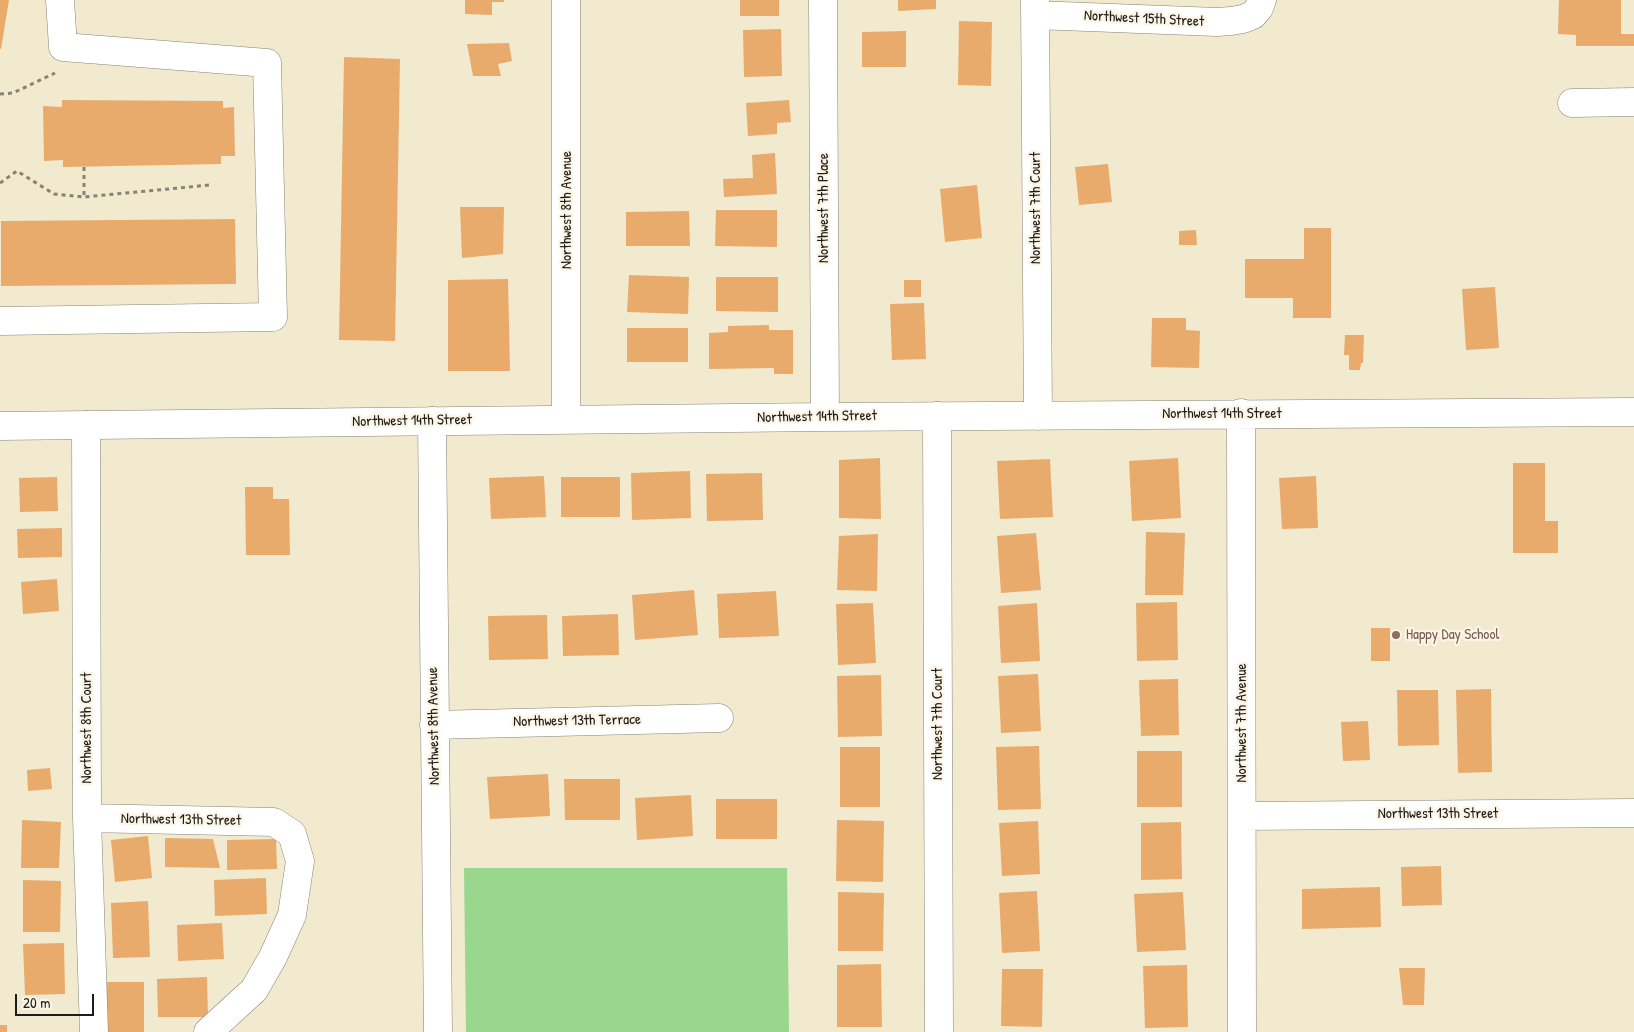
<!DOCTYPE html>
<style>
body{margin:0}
#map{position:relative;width:1634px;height:1032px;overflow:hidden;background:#f1eacf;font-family:"Patrick Hand",sans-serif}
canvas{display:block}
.scale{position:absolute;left:15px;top:994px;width:79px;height:22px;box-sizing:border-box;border:2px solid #1c1c1c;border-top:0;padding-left:6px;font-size:15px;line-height:18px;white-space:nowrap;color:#1c1c1c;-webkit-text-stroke:4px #fcf5e5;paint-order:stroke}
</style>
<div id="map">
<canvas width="1634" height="1032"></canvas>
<div class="scale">20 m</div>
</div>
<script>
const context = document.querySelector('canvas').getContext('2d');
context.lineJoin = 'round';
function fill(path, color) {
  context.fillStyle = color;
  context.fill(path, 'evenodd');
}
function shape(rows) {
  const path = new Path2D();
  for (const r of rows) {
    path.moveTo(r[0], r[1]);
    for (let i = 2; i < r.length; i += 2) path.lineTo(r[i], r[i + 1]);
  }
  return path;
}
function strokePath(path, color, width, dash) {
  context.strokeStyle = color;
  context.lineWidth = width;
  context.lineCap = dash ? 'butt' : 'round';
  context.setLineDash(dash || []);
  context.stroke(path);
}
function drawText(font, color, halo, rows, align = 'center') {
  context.font = font + ' "Patrick Hand",sans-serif';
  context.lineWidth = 4.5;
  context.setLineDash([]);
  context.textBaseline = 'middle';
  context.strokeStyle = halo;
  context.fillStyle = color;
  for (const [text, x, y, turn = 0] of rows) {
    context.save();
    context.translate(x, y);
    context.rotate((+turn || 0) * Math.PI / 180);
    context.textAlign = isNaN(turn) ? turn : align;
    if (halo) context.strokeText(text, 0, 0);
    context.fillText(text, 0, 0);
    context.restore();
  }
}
fill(shape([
 [464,868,787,868,789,1032,466,1032]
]), '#98d78d');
fill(shape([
 [0,0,9,0,1,49,0,49],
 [465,0,504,0,504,2,492,2,492,15,465,14],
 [740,0,779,0,779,16,740,16],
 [898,0,936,0,936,9,898,11],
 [1559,0,1621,0,1621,34,1634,34,1634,46,1576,46,1576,35,1558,34],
 [959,21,992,22,991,86,958,85],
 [781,29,782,76,744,77,743,30],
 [906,31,906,67,862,67,862,32],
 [509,43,512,61,498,64,501,76,473,76,467,44],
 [344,57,400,59,395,341,339,340],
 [62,100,223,101,223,108,234,107,235,156,221,156,221,164,63,167,63,160,44,161,43,106,62,107],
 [789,100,791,122,777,123,777,134,748,136,746,103],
 [775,153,777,194,724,197,723,179,753,178,752,155],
 [1108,164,1112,202,1079,205,1075,167],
 [977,185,982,238,945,242,940,189],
 [460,207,504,207,503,254,462,258],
 [716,210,777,210,777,247,715,246],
 [689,211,690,246,626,246,626,212],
 [235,219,236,284,1,286,1,221],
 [1304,228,1331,228,1331,318,1293,318,1293,298,1245,298,1245,259,1304,259],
 [1196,230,1197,245,1179,245,1179,231],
 [629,275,689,277,688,314,627,312],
 [716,277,778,277,778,312,716,311],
 [508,279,510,371,448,371,448,280],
 [904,280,921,280,921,297,904,297],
 [1495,287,1499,348,1466,350,1462,289],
 [924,303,926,359,892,360,890,304],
 [1152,318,1186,318,1186,330,1200,331,1199,368,1151,367],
 [769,325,769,330,793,330,793,374,774,374,774,368,709,369,709,333,728,332,728,326],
 [627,328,688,328,688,362,627,362],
 [1345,335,1364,335,1363,363,1361,363,1360,370,1349,370,1349,355,1344,355],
 [880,458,881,519,839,518,839,460],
 [1178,458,1181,518,1132,521,1129,461],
 [1050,459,1053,517,1000,519,997,461],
 [1513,463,1545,463,1545,521,1558,521,1558,553,1513,553],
 [690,471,691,518,632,520,631,473],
 [762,473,763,520,707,521,706,474],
 [544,476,546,517,491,519,489,478],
 [1316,476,1318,528,1282,529,1279,478],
 [57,477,58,511,20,512,19,478],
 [561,477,620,477,620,517,561,517],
 [245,487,273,487,273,499,289,499,290,555,246,555],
 [62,528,62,557,18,558,17,529],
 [1146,532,1185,533,1183,595,1145,595],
 [1036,533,1041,590,1001,593,997,536],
 [878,534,877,591,837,590,839,536],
 [57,579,59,611,23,614,21,582],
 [694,590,698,635,635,640,632,595],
 [776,591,779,636,719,638,717,594],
 [1177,602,1178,660,1137,661,1136,603],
 [873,603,876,663,838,665,836,604],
 [1037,603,1040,661,1001,663,998,606],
 [618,614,619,655,563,656,562,616],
 [547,615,548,659,489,660,488,616],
 [1371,628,1390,628,1390,661,1371,661],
 [1038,674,1041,731,1001,733,998,676],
 [881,675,882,736,838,737,837,676],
 [1178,679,1179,735,1141,736,1139,680],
 [1491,689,1492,772,1458,773,1456,690],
 [1397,690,1438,690,1439,745,1398,746],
 [1368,721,1370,760,1343,761,1341,722],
 [1039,746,1041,809,998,810,996,747],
 [840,747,880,747,880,807,840,807],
 [1137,751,1182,751,1182,807,1137,807],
 [50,768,52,789,28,791,27,770],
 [548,774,550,816,490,819,487,777],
 [564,779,620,779,620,820,565,820],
 [691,795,693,836,637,840,635,798],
 [716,799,777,799,777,839,716,839],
 [22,820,61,822,59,868,21,868],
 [837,820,884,821,883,882,836,881],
 [1038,821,1040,874,1002,876,999,823],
 [1181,822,1182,879,1141,880,1141,823],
 [148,836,152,878,115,882,111,840],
 [165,838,213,839,220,868,165,867],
 [276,839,277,869,227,870,227,840],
 [1441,866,1442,905,1402,906,1401,867],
 [266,878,267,914,215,916,214,880],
 [23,880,61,881,60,932,23,932],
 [1380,887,1381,927,1302,929,1302,889],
 [1037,891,1040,951,1002,953,999,893],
 [838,892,884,893,883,951,838,951],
 [1183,892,1186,950,1137,952,1134,894],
 [148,901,150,957,113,958,111,903],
 [222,923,224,959,178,961,177,925],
 [64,943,65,994,25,995,23,944],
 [881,964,882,1027,837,1027,837,965],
 [1187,965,1188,1027,1145,1028,1143,966],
 [1399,968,1425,968,1424,1005,1403,1005],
 [1002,969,1043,969,1042,1027,1001,1026],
 [207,977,208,1017,158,1017,157,979],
 [107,982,144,982,144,1032,107,1032],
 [0,1025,7,1025,7,1032,0,1032]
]), '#e8ab6c');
const minor = shape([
 [823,0,825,417],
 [1035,0,1038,416],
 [1035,15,1217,22,1231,21,1243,19,1253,15,1259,8,1262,0],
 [1572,103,1634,102],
 [0,321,273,317,267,63,63,47,60,0],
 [1241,413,1242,1032],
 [937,416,939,1032],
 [566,419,566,0],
 [432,421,438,1032],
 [86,425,87,818,94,1032],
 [0,426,825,417,1634,412],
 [434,725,719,718],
 [1242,816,1634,813],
 [87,818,274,822,292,834,300,861,292,915,273,957,254,990,208,1032]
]);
strokePath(minor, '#868376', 29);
strokePath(shape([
 [0,94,13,93,55,73],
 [84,167,84,197],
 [0,183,17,171,54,194,84,197,210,185]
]), '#868376', 3, [4, 4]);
strokePath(minor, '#fff', 28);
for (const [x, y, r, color] of [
 [1396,635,5,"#8d6e63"]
]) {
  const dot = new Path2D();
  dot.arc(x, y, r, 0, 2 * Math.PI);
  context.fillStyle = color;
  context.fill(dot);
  strokePath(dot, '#fcf5e5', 2);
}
drawText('15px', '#1c1c1c', '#fcf5e5', [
 ["Northwest 15th Street",1144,19,3],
 ["Northwest 7th Place",824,208,-90],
 ["Northwest 7th Court",1036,208,-90],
 ["Northwest 8th Avenue",567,210,-90],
 ["Northwest 14th Street",1222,414],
 ["Northwest 14th Street",817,417,-1],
 ["Northwest 14th Street",412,421,-1],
 ["Northwest 13th Terrace",577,721,-1],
 ["Northwest 7th Avenue",1242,723,-90],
 ["Northwest 7th Court",938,724,-90],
 ["Northwest 8th Avenue",434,726,-91],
 ["Northwest 8th Court",87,728,-90],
 ["Northwest 13th Street",1438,814],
 ["Northwest 13th Street",181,820,1]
]);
drawText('15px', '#785e54', '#fcf5e5', [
 ["Happy Day School",1406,635]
], 'left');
</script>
